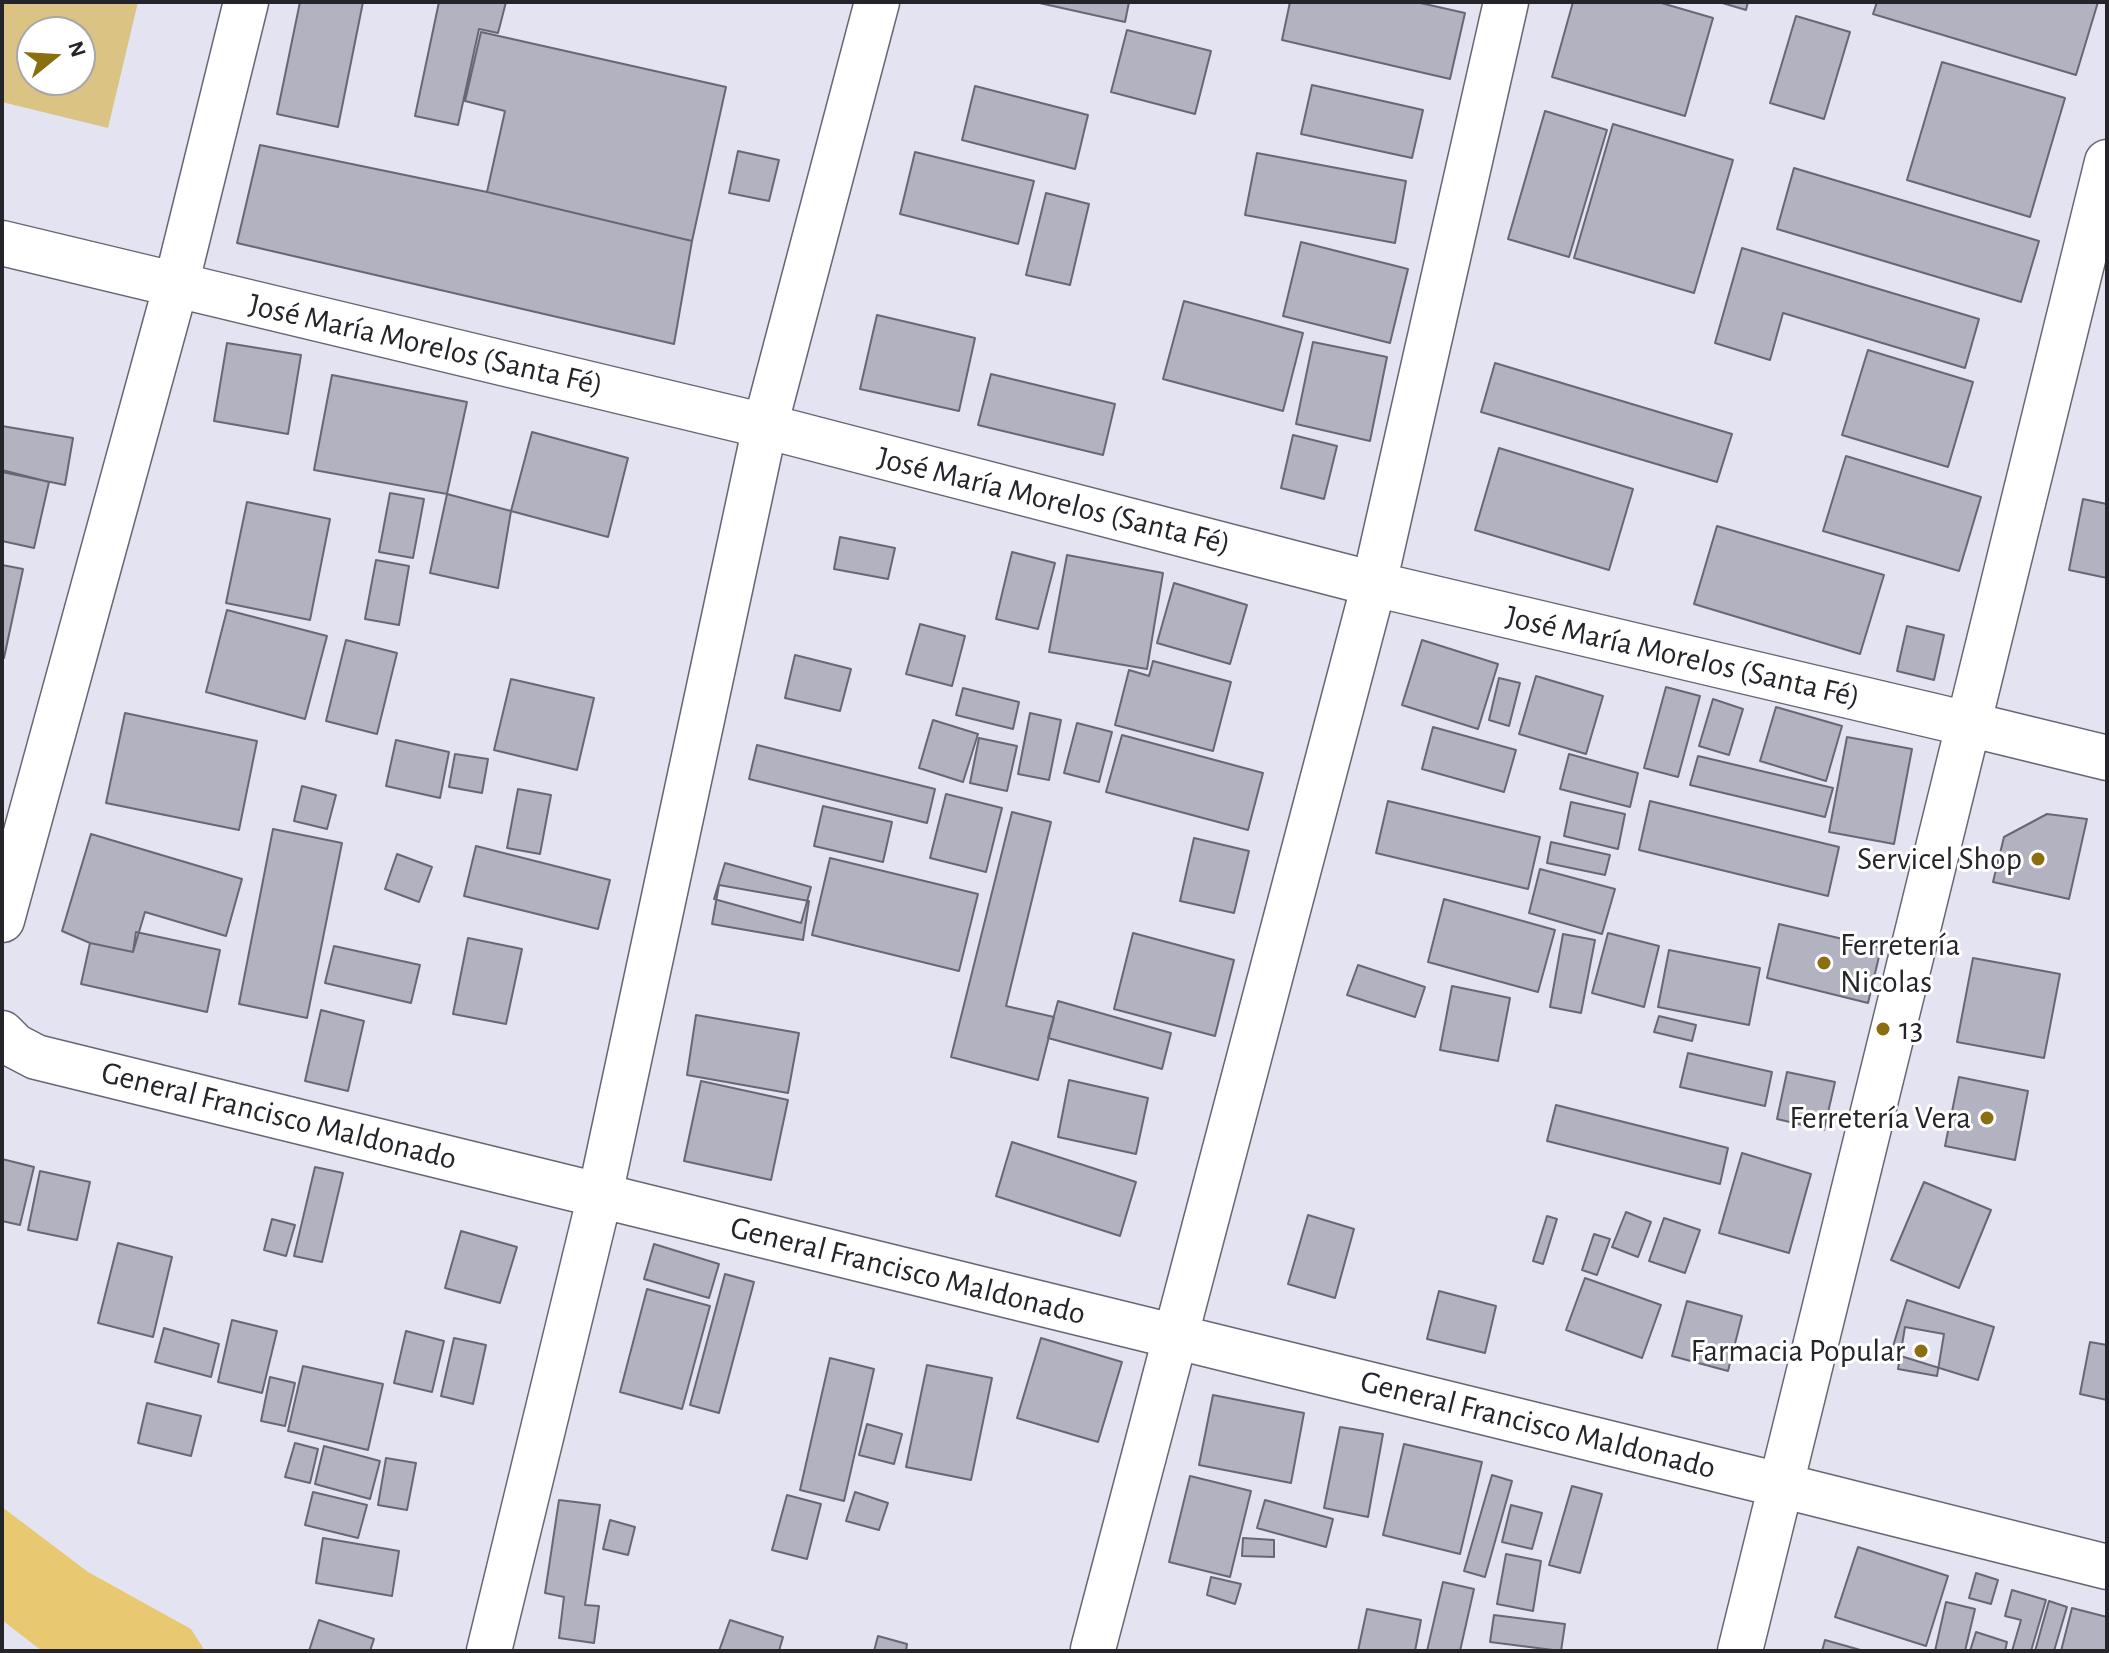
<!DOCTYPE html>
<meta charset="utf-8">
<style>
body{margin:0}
#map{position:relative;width:2109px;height:1653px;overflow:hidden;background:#e3e3f1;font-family:"Alegreya Sans",sans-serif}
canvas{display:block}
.frame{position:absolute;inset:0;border:4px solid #24242a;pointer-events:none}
.north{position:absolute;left:16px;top:16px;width:80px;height:80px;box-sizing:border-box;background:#fff;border:2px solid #a7a7aa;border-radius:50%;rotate:72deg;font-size:22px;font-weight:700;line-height:32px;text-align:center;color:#24242a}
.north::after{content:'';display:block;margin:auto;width:28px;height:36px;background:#8b6e10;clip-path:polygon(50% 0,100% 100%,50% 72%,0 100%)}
</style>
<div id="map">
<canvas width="2109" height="1653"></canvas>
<div class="frame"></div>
<div class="north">N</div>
</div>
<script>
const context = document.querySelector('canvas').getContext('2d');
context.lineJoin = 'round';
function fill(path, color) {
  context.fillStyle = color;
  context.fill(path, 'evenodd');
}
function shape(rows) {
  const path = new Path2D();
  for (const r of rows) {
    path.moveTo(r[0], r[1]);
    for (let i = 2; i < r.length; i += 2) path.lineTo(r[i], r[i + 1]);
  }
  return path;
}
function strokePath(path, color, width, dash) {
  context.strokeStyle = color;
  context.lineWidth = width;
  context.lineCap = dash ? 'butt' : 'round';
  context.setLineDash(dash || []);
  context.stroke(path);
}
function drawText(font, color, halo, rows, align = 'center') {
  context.font = font + ' "Alegreya Sans",sans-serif';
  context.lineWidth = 6;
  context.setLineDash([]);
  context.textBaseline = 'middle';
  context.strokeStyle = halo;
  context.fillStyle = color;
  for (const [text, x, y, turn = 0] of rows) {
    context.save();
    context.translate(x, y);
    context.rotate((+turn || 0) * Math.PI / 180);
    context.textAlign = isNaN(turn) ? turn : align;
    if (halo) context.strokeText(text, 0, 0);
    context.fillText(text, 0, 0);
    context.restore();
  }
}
fill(shape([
 [2,2,138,2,108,128,2,102],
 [32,32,80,32,80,80,32,80]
]), '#dbc383');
fill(shape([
 [2,1507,88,1572,191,1629,205,1651,42,1651,2,1620]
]), '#e8c870');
const building = shape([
 [300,2,363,2,338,127,277,114,300,2],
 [439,2,506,2,498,33,479,29,458,125,415,116,439,2],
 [1035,2,1129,2,1125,22,1035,2],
 [1290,2,1416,2,1465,13,1450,79,1282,40,1290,2],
 [1573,2,1658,2,1713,18,1685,116,1552,77,1573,2],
 [1719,2,1748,2,1746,10,1719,2],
 [1877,2,2098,2,2076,75,1873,14,1877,2],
 [1796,16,1850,32,1824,119,1770,103,1796,16],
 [1127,30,1211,51,1195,114,1111,92,1127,30],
 [481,32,726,87,692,241,487,192,505,111,465,101,481,32],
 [1942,62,2065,98,2030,217,1907,180,1942,62],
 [1312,85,1423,110,1412,158,1301,134,1312,85],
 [975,86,1088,115,1075,169,962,140,975,86],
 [1545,111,1607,130,1569,257,1508,239,1545,111],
 [1613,124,1733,160,1694,293,1574,258,1613,124],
 [260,145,487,192,692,241,674,344,237,243,260,145],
 [738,151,779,160,769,201,729,193,738,151],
 [915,152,1034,181,1018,244,900,214,915,152],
 [1257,153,1406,181,1395,243,1245,215,1257,153],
 [1794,168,2039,241,2021,302,1777,229,1794,168],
 [1046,193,1089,204,1070,285,1026,275,1046,193],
 [1301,242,1408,269,1390,343,1283,316,1301,242],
 [1742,248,1979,319,1965,368,1783,313,1770,360,1715,343,1742,248],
 [1184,301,1303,333,1283,411,1163,379,1184,301],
 [877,315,975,338,959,411,860,389,877,315],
 [1313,342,1387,357,1370,441,1296,424,1313,342],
 [227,343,301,355,288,434,214,421,227,343],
 [1868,350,1973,382,1948,467,1842,435,1868,350],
 [1495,363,1732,434,1717,482,1481,412,1495,363],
 [991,374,1115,404,1103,455,978,425,991,374],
 [332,375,467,402,447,494,314,470,332,375],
 [2,426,73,438,65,485,2,472,2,426],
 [532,432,628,458,608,537,511,511,532,432],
 [1293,435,1337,446,1324,499,1281,488,1293,435],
 [1499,448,1633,489,1609,570,1475,530,1499,448],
 [1846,456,1981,497,1959,571,1823,531,1846,456],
 [2,470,49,482,34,548,2,541,2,470],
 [390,493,424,499,413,558,379,552,390,493],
 [447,494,511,511,498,588,430,573,447,494],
 [2083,499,2107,504,2107,578,2069,570,2083,499],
 [247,502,330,519,310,620,226,603,247,502],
 [1717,526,1884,575,1860,654,1694,604,1717,526],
 [840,537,895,548,888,579,834,569,840,537],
 [1012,552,1055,563,1038,629,996,619,1012,552],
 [1067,555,1163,573,1147,669,1049,652,1067,555],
 [376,560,409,566,399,625,365,619,376,560],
 [2,565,23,569,4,658,2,657,2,565],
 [1174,583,1247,605,1230,664,1157,643,1174,583],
 [227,610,327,636,305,719,206,692,227,610],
 [920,624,965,636,952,686,906,674,920,624],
 [1907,626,1944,635,1934,680,1897,671,1907,626],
 [346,640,397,653,377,734,326,721,346,640],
 [1422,640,1498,664,1478,729,1402,705,1422,640],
 [795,655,851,669,840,711,785,698,795,655],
 [1153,661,1231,682,1213,751,1115,725,1129,670,1149,676,1153,661],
 [1536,676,1603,696,1586,754,1519,734,1536,676],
 [1499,678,1520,683,1509,726,1489,720,1499,678],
 [511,679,594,698,577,770,494,750,511,679],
 [1666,687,1700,696,1678,777,1644,768,1666,687],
 [963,688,1019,702,1013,729,956,715,963,688],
 [1713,699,1743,709,1729,755,1699,746,1713,699],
 [1776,707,1842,726,1826,781,1760,761,1776,707],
 [125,713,257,741,239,830,106,803,125,713],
 [1030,713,1061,720,1049,780,1018,774,1030,713],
 [933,720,978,734,963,782,919,768,933,720],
 [1077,723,1112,732,1099,782,1064,773,1077,723],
 [1433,727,1516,750,1504,792,1422,769,1433,727],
 [1122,735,1263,773,1248,830,1106,792,1122,735],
 [1847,737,1912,749,1894,844,1829,832,1847,737],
 [979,738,1017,746,1007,791,970,783,979,738],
 [396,740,449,752,440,798,386,786,396,740],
 [757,745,935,789,927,823,749,779,757,745],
 [455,754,488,759,482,793,449,787,455,754],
 [1569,754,1638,773,1630,807,1560,789,1569,754],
 [1698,756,1833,788,1825,817,1690,785,1698,756],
 [302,786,336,795,327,829,294,821,302,786],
 [518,789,551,795,540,854,507,848,518,789],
 [946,794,1002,808,986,872,930,858,946,794],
 [1388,801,1540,837,1528,889,1376,853,1388,801],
 [1650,801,1839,847,1828,896,1639,850,1650,801],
 [1571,802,1625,814,1618,849,1564,836,1571,802],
 [823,806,892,822,883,862,814,846,823,806],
 [1012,812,1051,822,1006,1006,1054,1017,1038,1080,951,1057,1012,812],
 [2047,814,2087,819,2069,899,1993,882,2004,837,2047,814],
 [273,829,342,843,307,1018,239,1004,273,829],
 [91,834,242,879,226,936,145,912,133,952,90,943,62,931,91,834],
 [1194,838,1249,851,1234,913,1180,901,1194,838],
 [1551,842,1610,855,1605,875,1547,863,1551,842],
 [476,846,610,880,598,929,464,896,476,846],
 [397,854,432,867,419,902,385,889,397,854],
 [830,858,978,894,959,971,812,935,830,858],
 [725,863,811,887,801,923,714,899,725,863],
 [1540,869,1615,889,1602,934,1529,913,1540,869],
 [719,885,809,901,803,940,712,924,719,885],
 [1444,899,1555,930,1538,992,1428,962,1444,899],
 [1779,924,1881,948,1868,1003,1767,978,1779,924],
 [136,932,220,950,207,1012,81,984,90,943,133,952,136,932],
 [1133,933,1234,960,1215,1036,1114,1009,1133,933],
 [1608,933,1659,946,1644,1007,1592,993,1608,933],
 [1563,934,1595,940,1581,1013,1550,1007,1563,934],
 [468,938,522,949,506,1024,453,1014,468,938],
 [334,946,420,965,411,1003,325,983,334,946],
 [1669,950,1760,968,1749,1025,1658,1007,1669,950],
 [1973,958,2060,974,2044,1058,1957,1042,1973,958],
 [1358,965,1425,987,1415,1017,1347,995,1358,965],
 [1452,986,1510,998,1498,1061,1440,1050,1452,986],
 [1058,1001,1171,1033,1162,1069,1048,1038,1058,1001],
 [321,1010,364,1021,348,1091,305,1081,321,1010],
 [696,1015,799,1033,788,1093,687,1075,696,1015],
 [1659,1016,1696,1025,1692,1041,1654,1032,1659,1016],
 [1688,1053,1772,1072,1765,1106,1680,1087,1688,1053],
 [1787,1072,1835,1082,1824,1130,1777,1119,1787,1072],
 [1959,1077,2028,1091,2015,1160,1945,1146,1959,1077],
 [1069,1080,1148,1098,1136,1154,1058,1137,1069,1080],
 [701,1081,788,1100,771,1180,684,1161,701,1081],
 [1556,1105,1728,1148,1720,1184,1547,1141,1556,1105],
 [1012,1142,1136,1182,1120,1236,996,1196,1012,1142],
 [1742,1153,1811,1174,1789,1253,1719,1233,1742,1153],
 [2,1159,34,1167,20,1225,2,1221,2,1159],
 [315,1167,343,1173,322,1262,294,1256,315,1167],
 [40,1171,90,1182,77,1240,28,1230,40,1171],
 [1924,1182,1991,1210,1959,1288,1891,1260,1924,1182],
 [1626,1212,1651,1222,1638,1257,1612,1247,1626,1212],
 [1308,1215,1354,1229,1335,1298,1288,1284,1308,1215],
 [1547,1216,1557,1219,1543,1264,1533,1261,1547,1216],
 [1664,1218,1700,1230,1685,1273,1649,1261,1664,1218],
 [272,1219,295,1225,286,1256,264,1250,272,1219],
 [461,1231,517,1247,500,1303,445,1288,461,1231],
 [1594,1234,1610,1239,1597,1275,1582,1270,1594,1234],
 [118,1243,172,1257,153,1337,98,1323,118,1243],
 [654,1244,719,1264,709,1298,644,1279,654,1244],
 [725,1274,754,1282,719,1413,690,1405,725,1274],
 [1585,1278,1661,1305,1642,1358,1566,1330,1585,1278],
 [647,1289,710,1306,682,1409,620,1392,647,1289],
 [1439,1291,1496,1306,1485,1353,1427,1339,1439,1291],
 [1907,1300,1994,1327,1978,1380,1891,1353,1907,1300],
 [1687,1301,1742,1316,1728,1371,1672,1356,1687,1301],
 [232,1320,277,1331,262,1393,218,1382,232,1320],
 [1905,1327,1944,1334,1937,1376,1898,1369,1905,1327],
 [164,1328,219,1344,211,1377,155,1362,164,1328],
 [406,1331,444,1341,432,1392,394,1383,406,1331],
 [454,1338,486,1345,473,1404,441,1396,454,1338],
 [1041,1338,1122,1362,1098,1442,1017,1418,1041,1338],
 [2090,1342,2107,1345,2107,1400,2080,1394,2090,1342],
 [830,1358,874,1369,844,1501,800,1490,830,1358],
 [927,1365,992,1378,971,1480,906,1467,927,1365],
 [303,1366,383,1384,368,1450,288,1431,303,1366],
 [270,1377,295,1383,285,1426,261,1421,270,1377],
 [1213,1395,1304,1413,1291,1483,1199,1465,1213,1395],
 [147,1403,201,1416,191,1456,138,1443,147,1403],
 [867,1424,902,1434,894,1464,859,1455,867,1424],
 [1340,1427,1383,1434,1368,1517,1324,1508,1340,1427],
 [295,1443,318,1449,310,1483,285,1477,295,1443],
 [1404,1444,1482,1462,1460,1554,1383,1535,1404,1444],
 [324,1446,380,1461,370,1499,315,1484,324,1446],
 [386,1458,416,1463,407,1510,378,1505,386,1458],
 [1492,1475,1512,1481,1485,1577,1464,1571,1492,1475],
 [1190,1476,1251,1491,1230,1577,1169,1562,1190,1476],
 [1572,1486,1602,1494,1580,1573,1549,1565,1572,1486],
 [313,1492,367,1505,358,1538,305,1525,313,1492],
 [855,1492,888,1503,879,1530,846,1521,855,1492],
 [787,1495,821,1504,807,1559,772,1550,787,1495],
 [559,1500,600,1505,585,1605,599,1606,594,1643,559,1638,564,1597,545,1593,559,1500],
 [1265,1500,1333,1519,1326,1547,1257,1528,1265,1500],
 [1511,1505,1542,1513,1532,1549,1502,1542,1511,1505],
 [610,1520,635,1527,628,1555,603,1549,610,1520],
 [323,1538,399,1551,392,1596,316,1583,323,1538],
 [1243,1538,1274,1540,1274,1557,1242,1556,1243,1538],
 [1858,1547,1948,1576,1926,1646,1835,1617,1858,1547],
 [1506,1554,1541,1561,1533,1611,1497,1604,1506,1554],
 [1976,1573,1998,1580,1991,1604,1969,1598,1976,1573],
 [1211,1577,1241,1584,1235,1604,1207,1595,1211,1577],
 [1443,1582,1474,1589,1460,1651,1427,1651,1443,1582],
 [2012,1590,2046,1600,2031,1651,2012,1651,2021,1620,2005,1616,2012,1590],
 [2049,1601,2067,1607,2054,1651,2035,1651,2049,1601],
 [1946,1602,1975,1609,1965,1651,1935,1651,1946,1602],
 [2072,1608,2107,1617,2107,1651,2061,1651,2072,1608],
 [1367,1609,1421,1620,1415,1651,1358,1651,1367,1609],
 [1494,1615,1565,1624,1561,1651,1490,1642,1494,1615],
 [319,1620,374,1639,370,1651,309,1651,319,1620],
 [730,1620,783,1637,779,1651,719,1651,730,1620],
 [1976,1632,2007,1642,2005,1651,1970,1651,1976,1632],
 [878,1636,907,1644,906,1651,874,1651,878,1636],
 [1825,1640,1864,1651,1822,1651,1825,1640]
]);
fill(building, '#b2b2c0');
strokePath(building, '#686875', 2);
const street = shape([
 [2,243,765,426,1374,584,1968,724],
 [2,920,176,285,246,2],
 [2,1033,15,1046,36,1057,1780,1485],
 [1093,1649,1374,584,1506,2],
 [489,1651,600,1195,765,426,877,2]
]);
const secondary = shape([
 [1968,724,2107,758],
 [1780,1485,2107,1567],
 [1740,1651,2107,162]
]);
strokePath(street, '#676774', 47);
strokePath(secondary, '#676774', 47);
strokePath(street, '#fff', 44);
strokePath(secondary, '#fff', 44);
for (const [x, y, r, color] of [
 [2038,859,8,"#8b6e10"],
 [1824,963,8,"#8b6e10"],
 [1883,1029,8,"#8b6e10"],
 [1987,1118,8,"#8b6e10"],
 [1921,1351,8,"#8b6e10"]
]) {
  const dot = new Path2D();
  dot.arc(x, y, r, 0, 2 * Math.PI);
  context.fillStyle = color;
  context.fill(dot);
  strokePath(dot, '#fff', 3);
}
drawText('32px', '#24242a', '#fff', [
 ["José María Morelos (Santa Fé)",426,345,13],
 ["José María Morelos (Santa Fé)",1054,501,14],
 ["José María Morelos (Santa Fé)",1683,657,13],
 ["General Francisco Maldonado",279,1116,14],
 ["General Francisco Maldonado",908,1271,14],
 ["General Francisco Maldonado",1538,1425,14]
]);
drawText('32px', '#24242a', '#fff', [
 ["Servicel Shop",2022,859],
 ["Ferretería",1840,945,"left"],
 ["Nicolas",1840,982,"left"],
 ["13",1899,1029,"left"],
 ["Ferretería Vera",1971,1118],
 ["Farmacia Popular",1905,1351]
], 'right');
</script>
